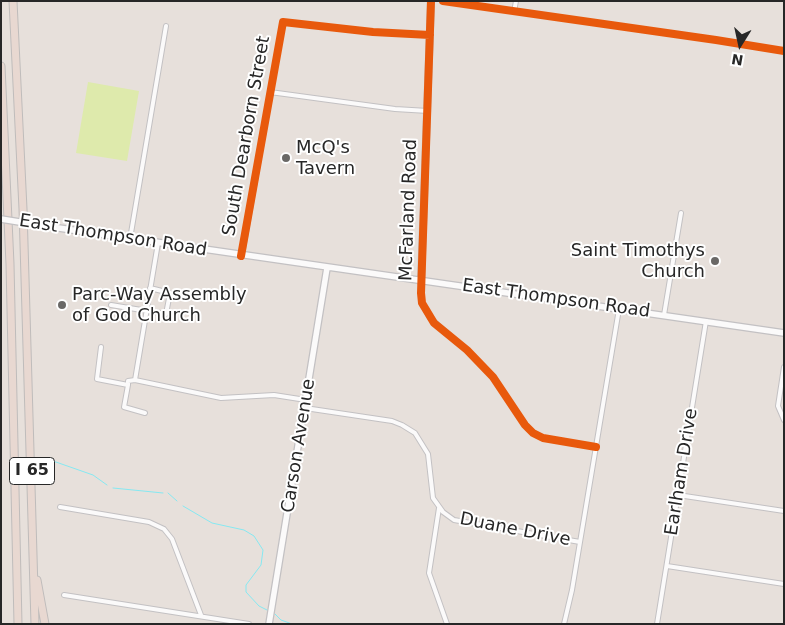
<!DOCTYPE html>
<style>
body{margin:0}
#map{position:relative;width:785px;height:625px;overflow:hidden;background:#e7e0db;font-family:"DejaVu Sans",sans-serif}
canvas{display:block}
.frame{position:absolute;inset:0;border:2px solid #272727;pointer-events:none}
.north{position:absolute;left:715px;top:20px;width:50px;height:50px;-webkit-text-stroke:4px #fff;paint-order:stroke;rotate:190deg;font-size:14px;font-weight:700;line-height:20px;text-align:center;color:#272727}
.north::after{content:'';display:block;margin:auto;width:18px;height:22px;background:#272727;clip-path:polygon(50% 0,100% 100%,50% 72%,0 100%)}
</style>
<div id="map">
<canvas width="785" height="625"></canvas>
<div class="frame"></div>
<div class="north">N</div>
</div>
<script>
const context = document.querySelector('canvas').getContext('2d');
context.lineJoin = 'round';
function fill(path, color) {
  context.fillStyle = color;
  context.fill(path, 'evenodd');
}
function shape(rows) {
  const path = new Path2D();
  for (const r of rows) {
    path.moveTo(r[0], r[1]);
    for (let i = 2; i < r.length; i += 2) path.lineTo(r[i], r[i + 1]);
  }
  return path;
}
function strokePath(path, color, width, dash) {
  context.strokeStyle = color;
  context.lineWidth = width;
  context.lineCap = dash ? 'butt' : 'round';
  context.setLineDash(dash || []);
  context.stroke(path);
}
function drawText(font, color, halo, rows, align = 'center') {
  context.font = font + ' "DejaVu Sans",sans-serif';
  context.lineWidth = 4;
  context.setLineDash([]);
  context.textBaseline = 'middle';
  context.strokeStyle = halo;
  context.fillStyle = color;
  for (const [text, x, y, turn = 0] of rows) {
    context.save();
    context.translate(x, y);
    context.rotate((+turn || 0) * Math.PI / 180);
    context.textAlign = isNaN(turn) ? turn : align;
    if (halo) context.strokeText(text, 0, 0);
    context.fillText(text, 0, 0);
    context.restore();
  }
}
fill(shape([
 [88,82,139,91,127,161,76,153]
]), '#deeaac');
strokePath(shape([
 [53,461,93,475,107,485],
 [113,488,163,493],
 [168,493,177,501],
 [183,506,212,523,244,530,254,536,263,550,261,565,246,585,246,592,259,606,267,610],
 [275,614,281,620,292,624]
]), '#86e8f1', 1);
const street = shape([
 [443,1,716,40,784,51],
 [514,12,516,1],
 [270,92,395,109,428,111],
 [130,239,166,26],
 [242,255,283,22,373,32,430,35],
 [421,282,422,303,430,318,467,350,493,377,528,429,543,438,596,447],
 [111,305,166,314,170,293,150,288],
 [664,315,681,213],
 [101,347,97,379,128,385,128,381,135,380,221,398,274,395,306,400],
 [784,367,778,406,784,420],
 [135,380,158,243],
 [128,385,124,407,145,413],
 [305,408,392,421,402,425,415,433,428,454,433,498,443,512,454,520,580,542],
 [678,495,784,511],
 [60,507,149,522,164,529,172,539,201,615],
 [439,508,429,573,447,624],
 [667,566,784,584],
 [64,595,249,624],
 [564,624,572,590,619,309],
 [657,624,706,321]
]);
const secondary = shape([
 [38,225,784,333],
 [421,282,431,1],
 [269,624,327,268]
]);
const highway = shape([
 [13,1,23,209,35,624],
 [1,66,10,264,18,624],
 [37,580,45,624]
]);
strokePath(street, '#c3c1c3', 6);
strokePath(secondary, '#c3c1c3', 8);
strokePath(highway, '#bfbcbb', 9);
strokePath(street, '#fbfafa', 4);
strokePath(secondary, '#fbfafa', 5.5);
strokePath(highway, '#e8d8d1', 7);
const secondaryBridge = shape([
 [1,219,38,225]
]);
strokePath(secondaryBridge, '#c3c1c3', 8, []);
strokePath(secondaryBridge, '#fbfafa', 5.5);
strokePath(shape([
 [431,1,421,293,422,303,434,323,467,350,493,377,525,425,533,433,543,438,596,447],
 [443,1,716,40,784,51],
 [241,256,283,22,373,32,430,35]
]), '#e8590c', 8);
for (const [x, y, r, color] of [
 [286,158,5,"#6a6866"],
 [715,261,5,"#6a6866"],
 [62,305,5,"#6a6866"]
]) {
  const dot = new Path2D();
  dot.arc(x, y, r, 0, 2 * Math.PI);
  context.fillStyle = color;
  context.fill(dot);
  strokePath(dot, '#fff', 2);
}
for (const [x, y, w] of [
 [32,471,45]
]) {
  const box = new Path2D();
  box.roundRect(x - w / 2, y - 13.5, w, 27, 4);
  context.fillStyle = '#fff';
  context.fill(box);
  strokePath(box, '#272727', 1);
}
drawText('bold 16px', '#272727', null, [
 ["I 65",32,471]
]);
drawText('18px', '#272727', '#fff', [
 ["South Dearborn Street",247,136,-80],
 ["McFarland Road",409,210,-88],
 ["East Thompson Road",113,236,9],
 ["East Thompson Road",556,299,8],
 ["Carson Avenue",299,446,-81],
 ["Earlham Drive",682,472,-81],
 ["Duane Drive",515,530,11]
]);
drawText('18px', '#272727', '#fff', [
 ["McQ's",296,148],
 ["Tavern",296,169],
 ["Saint Timothys",705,251,"right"],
 ["Church",705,272,"right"],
 ["Parc-Way Assembly",72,295],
 ["of God Church",72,316]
], 'left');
</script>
